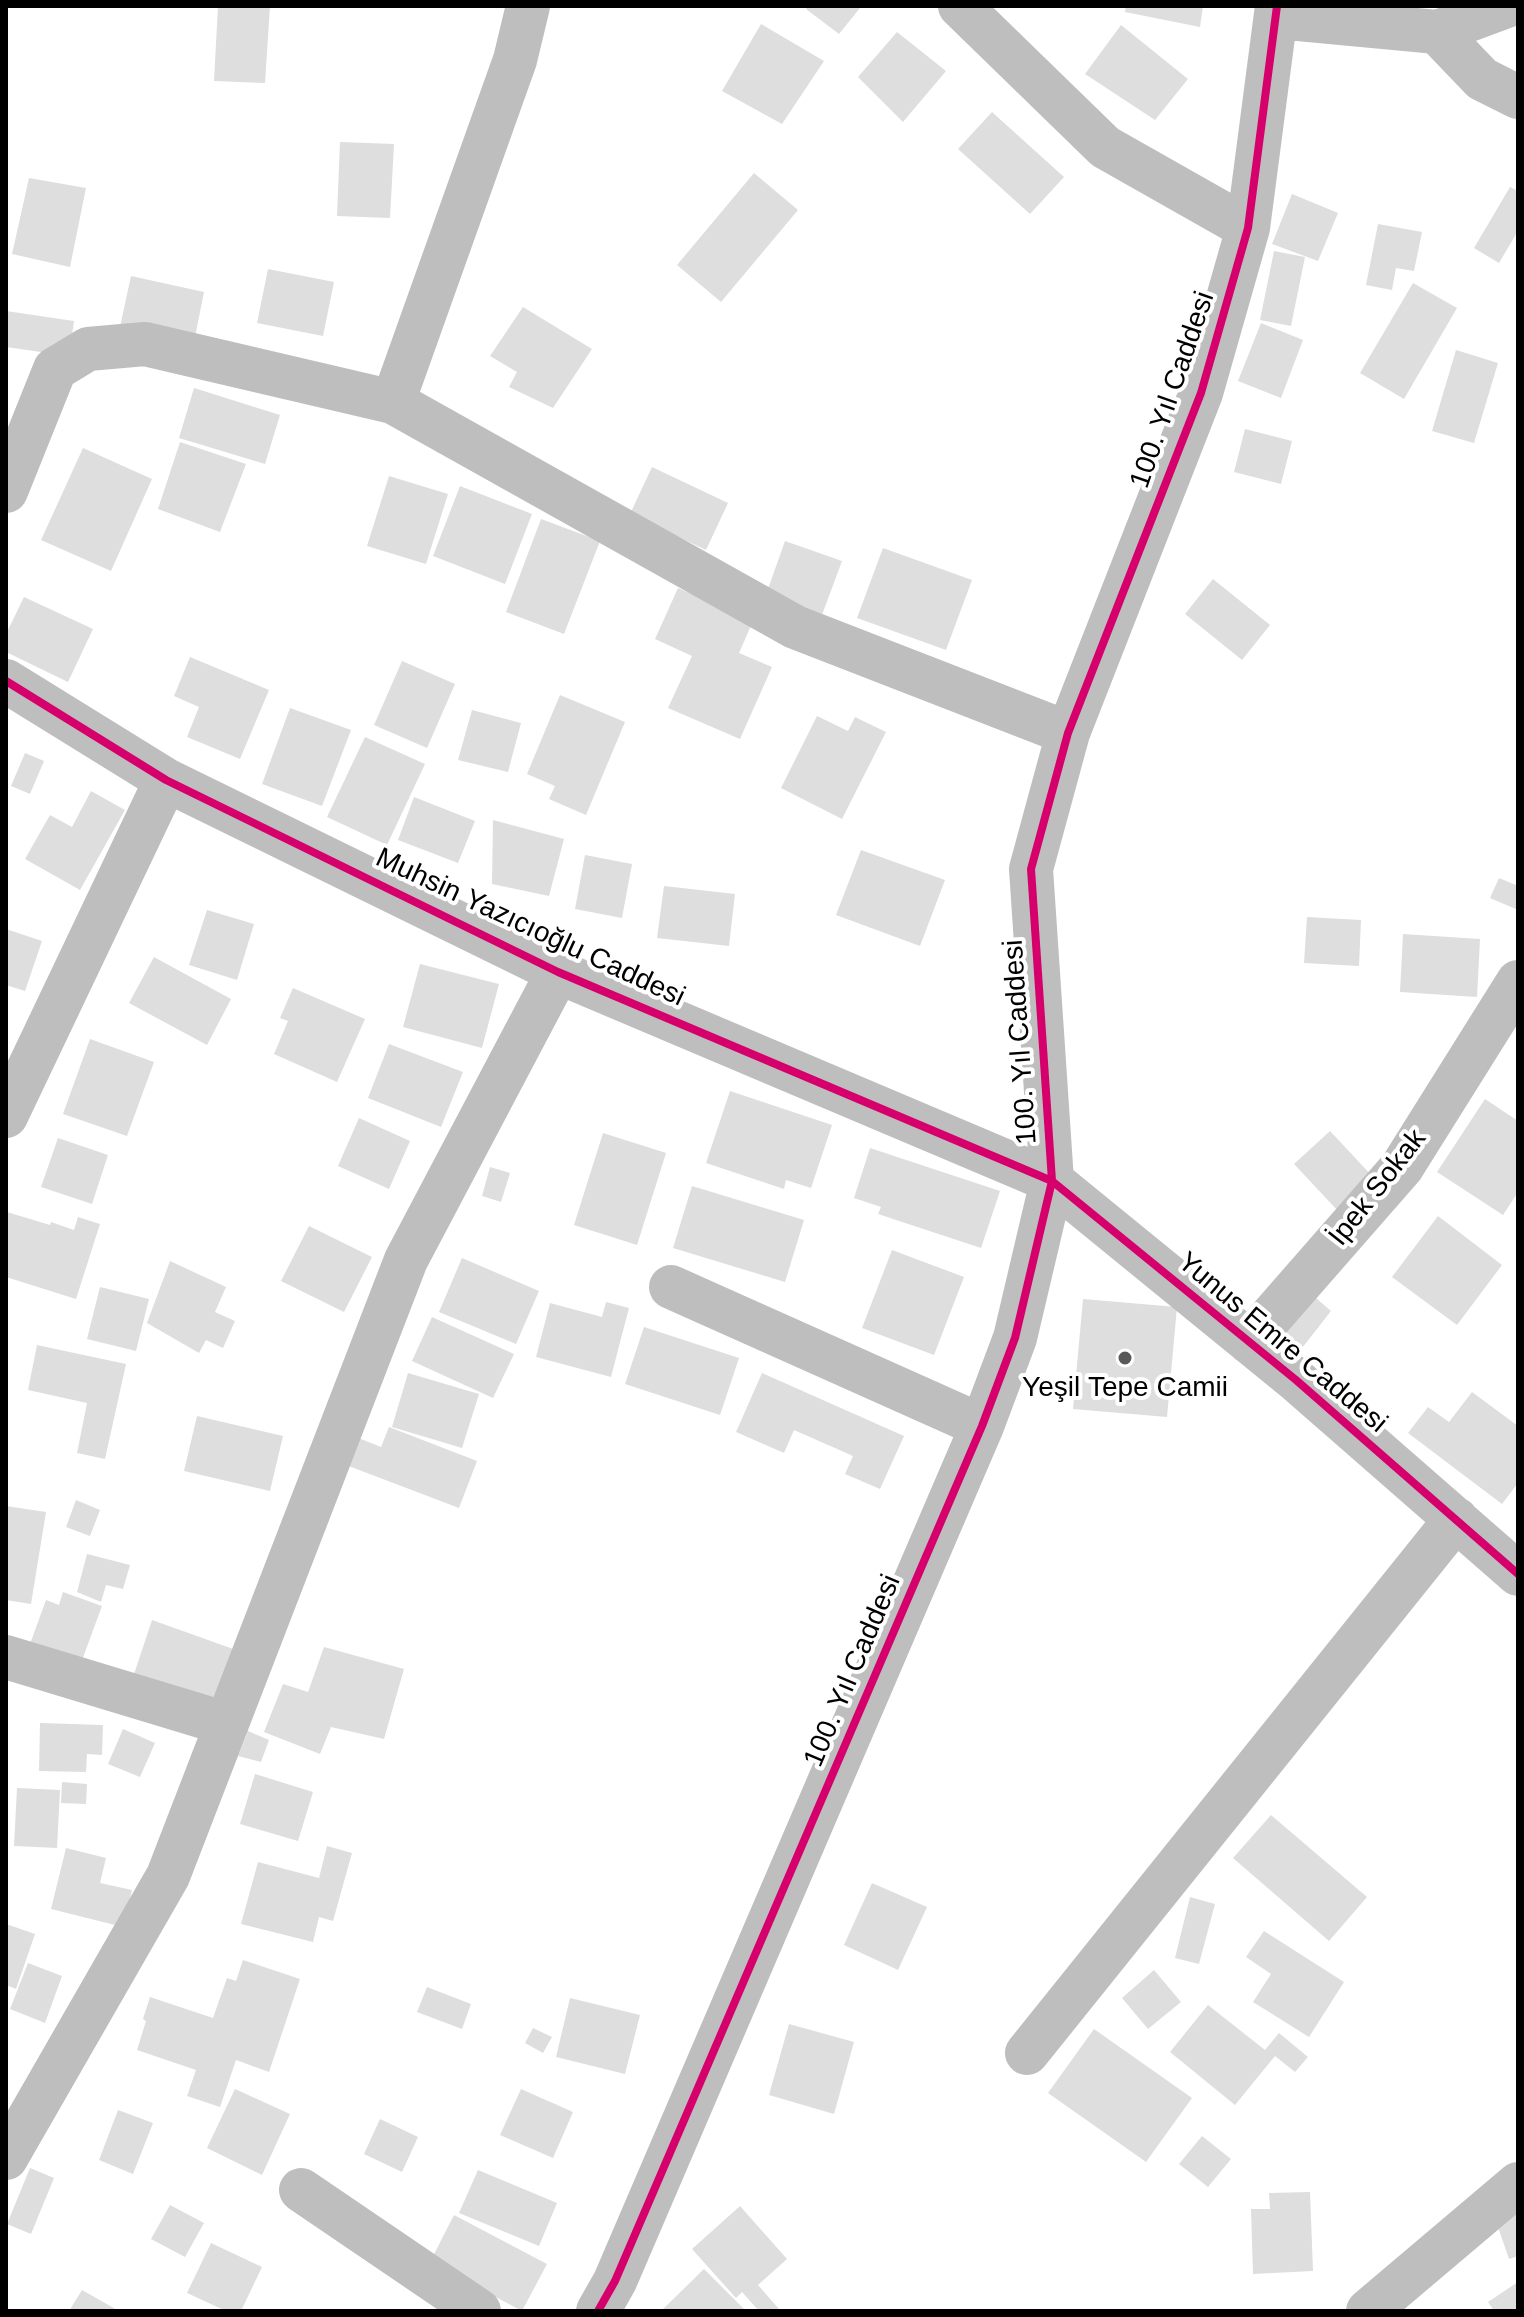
<!DOCTYPE html>
<meta charset="utf-8">
<style>
body{margin:0}
#map{position:relative;width:1524px;height:2317px;overflow:hidden;background:#fff;font-family:Helvetica,sans-serif}
canvas{display:block}
.frame{position:absolute;inset:0;border:8px solid #000;pointer-events:none}
</style>
<div id="map">
<canvas width="1524" height="2317"></canvas>
<div class="frame"></div>
</div>
<script>
const context = document.querySelector('canvas').getContext('2d');
context.lineJoin = 'round';
function fill(path, color) {
  context.fillStyle = color;
  context.fill(path, 'evenodd');
}
function shape(rows) {
  const path = new Path2D();
  for (const r of rows) {
    path.moveTo(r[0], r[1]);
    for (let i = 2; i < r.length; i += 2) path.lineTo(r[i], r[i + 1]);
  }
  return path;
}
function strokePath(path, color, width, dash) {
  context.strokeStyle = color;
  context.lineWidth = width;
  context.lineCap = dash ? 'butt' : 'round';
  context.setLineDash(dash || []);
  context.stroke(path);
}
function drawText(font, color, halo, rows, align = 'center') {
  context.font = font + ' Helvetica,sans-serif';
  context.lineWidth = 8;
  context.setLineDash([]);
  context.textBaseline = 'middle';
  context.strokeStyle = halo;
  context.fillStyle = color;
  for (const [text, x, y, turn = 0] of rows) {
    context.save();
    context.translate(x, y);
    context.rotate((+turn || 0) * Math.PI / 180);
    context.textAlign = isNaN(turn) ? turn : align;
    if (halo) context.strokeText(text, 0, 0);
    context.fillText(text, 0, 0);
    context.restore();
  }
}
fill(shape([
 [218,6,270,6,265,83,214,81],
 [808,6,857,6,860,8,839,34,806,9],
 [1126,6,1203,6,1200,27,1125,12],
 [761,24,824,61,782,124,722,91],
 [1121,25,1188,79,1155,120,1085,74],
 [897,32,946,71,903,122,858,77],
 [992,112,1064,177,1030,214,958,149],
 [340,142,394,144,390,218,337,216],
 [754,173,798,210,721,302,677,265],
 [29,178,86,188,70,267,12,254],
 [1510,187,1518,191,1518,231,1499,263,1474,248],
 [1292,194,1338,213,1318,261,1272,244],
 [1378,224,1422,232,1414,271,1396,268,1392,290,1366,285],
 [1274,251,1305,257,1291,326,1260,320],
 [268,269,334,282,323,336,257,323],
 [131,276,204,292,192,352,118,336],
 [1413,283,1457,308,1404,399,1360,373],
 [523,307,592,349,553,408,509,387,517,372,490,356],
 [6,311,74,321,69,356,6,347],
 [1261,323,1303,340,1281,398,1238,381],
 [1456,350,1498,363,1474,443,1432,431],
 [194,388,280,415,265,464,179,438],
 [1245,429,1292,441,1281,484,1234,472],
 [180,442,246,464,220,532,158,509],
 [83,448,152,479,111,571,41,540],
 [652,467,728,503,706,550,630,514],
 [389,476,448,494,426,564,367,546],
 [460,486,532,514,505,584,433,556],
 [541,519,600,541,564,634,506,612],
 [785,541,842,561,819,623,763,603],
 [883,548,972,580,946,650,857,618],
 [1213,579,1270,625,1242,660,1185,614],
 [678,588,753,621,739,653,772,667,740,739,668,708,692,656,655,639],
 [24,597,93,629,68,682,6,652,6,634],
 [190,657,269,690,240,759,187,737,199,707,174,696],
 [402,661,455,684,427,748,374,725],
 [560,695,625,722,586,815,549,799,555,786,527,774],
 [290,708,351,730,322,806,262,784],
 [472,710,521,723,508,772,458,760],
 [817,716,848,731,855,717,886,732,842,819,781,788],
 [365,737,425,764,387,845,327,817],
 [25,753,44,761,30,794,11,786],
 [91,791,125,810,80,890,25,859,50,815,72,827],
 [414,797,475,821,458,863,398,840],
 [493,820,564,839,549,896,492,884],
 [861,850,945,880,920,946,836,915],
 [585,855,632,864,622,918,575,909],
 [1499,878,1518,886,1518,910,1490,898],
 [664,886,735,894,729,946,657,938],
 [207,910,254,924,237,980,189,965],
 [1307,917,1361,920,1359,966,1304,963],
 [6,929,42,941,25,991,6,985],
 [1403,934,1480,939,1477,997,1400,992],
 [154,957,231,999,207,1045,129,1003],
 [420,964,499,984,482,1048,403,1027],
 [293,988,365,1019,337,1082,274,1054,288,1021,280,1018],
 [90,1039,154,1062,127,1136,63,1114],
 [389,1044,463,1072,441,1127,368,1098],
 [730,1091,832,1125,811,1188,786,1180,784,1189,706,1163],
 [1485,1099,1518,1121,1518,1192,1503,1215,1437,1172],
 [359,1118,410,1141,389,1189,338,1166],
 [1330,1131,1374,1178,1338,1211,1294,1164],
 [603,1133,666,1153,637,1245,574,1225],
 [58,1138,108,1155,92,1204,41,1187],
 [870,1148,1000,1191,981,1248,878,1214,881,1207,854,1198],
 [490,1167,510,1173,501,1202,482,1196],
 [692,1186,804,1220,785,1282,673,1248],
 [7,1212,50,1225,51,1222,74,1230,78,1217,100,1224,76,1299,6,1277],
 [1438,1216,1502,1265,1457,1325,1392,1277],
 [309,1226,372,1257,344,1312,281,1281],
 [892,1250,964,1277,934,1355,862,1328],
 [462,1258,539,1291,516,1344,439,1312],
 [170,1261,226,1287,215,1312,235,1321,223,1348,206,1340,199,1353,147,1323],
 [100,1287,149,1299,136,1351,87,1339],
 [1309,1292,1331,1311,1299,1352,1276,1334],
 [1083,1299,1177,1307,1167,1417,1073,1409],
 [606,1302,629,1308,611,1377,536,1357,550,1303,602,1317],
 [432,1317,514,1354,493,1398,412,1361],
 [644,1327,739,1358,720,1415,625,1384],
 [37,1345,126,1364,105,1459,77,1453,87,1403,28,1390],
 [408,1373,479,1394,462,1448,392,1427],
 [762,1373,904,1436,880,1489,845,1474,853,1456,794,1430,784,1453,736,1432],
 [1472,1392,1518,1426,1518,1483,1502,1504,1408,1433,1428,1407,1449,1422],
 [197,1416,283,1436,270,1491,184,1471],
 [389,1427,477,1461,459,1508,346,1465,356,1437,381,1447],
 [76,1500,100,1510,90,1536,66,1527],
 [6,1506,46,1512,31,1604,6,1600],
 [87,1554,130,1565,123,1589,106,1585,101,1602,77,1592],
 [63,1592,102,1606,81,1663,30,1644,46,1600,59,1605],
 [152,1620,236,1650,216,1706,133,1677],
 [324,1647,404,1669,384,1739,331,1727,320,1754,264,1732,283,1684,308,1692],
 [40,1723,103,1725,102,1755,87,1754,86,1772,39,1771],
 [123,1729,155,1743,140,1777,108,1764],
 [248,1731,269,1740,261,1762,238,1756],
 [255,1774,313,1792,298,1841,240,1824],
 [62,1782,87,1784,86,1804,61,1803],
 [17,1788,60,1790,57,1848,14,1846],
 [1271,1815,1367,1897,1329,1941,1233,1858],
 [327,1846,352,1853,333,1921,319,1917,313,1942,241,1924,258,1862,319,1878],
 [66,1848,106,1858,100,1883,132,1890,123,1927,51,1909],
 [872,1883,927,1907,898,1970,844,1945],
 [1190,1897,1215,1904,1199,1964,1175,1958],
 [6,1924,35,1934,16,1989,6,1985],
 [1264,1931,1344,1982,1309,2037,1253,2002,1271,1974,1246,1957],
 [243,1960,300,1979,269,2072,236,2060,220,2107,187,2096,196,2070,137,2050,146,2021,143,2019,150,1997,213,2018,227,1978,236,1981],
 [28,1963,62,1976,45,2023,10,2009],
 [1154,1970,1181,2002,1148,2029,1122,1998],
 [427,1987,471,2004,462,2029,417,2012],
 [570,1998,640,2015,625,2074,556,2057],
 [1208,2005,1265,2050,1279,2033,1308,2057,1295,2072,1275,2056,1235,2105,1170,2052],
 [789,2024,854,2042,834,2114,769,2095],
 [533,2028,552,2037,543,2053,525,2043],
 [1094,2029,1192,2098,1146,2162,1048,2093],
 [235,2089,290,2114,262,2175,207,2148],
 [521,2089,573,2112,553,2158,500,2135],
 [118,2110,153,2123,133,2174,99,2160],
 [380,2119,418,2137,402,2172,364,2154],
 [1202,2136,1231,2159,1208,2187,1179,2164],
 [30,2168,54,2178,31,2234,7,2224],
 [478,2170,557,2203,539,2246,459,2213],
 [1310,2192,1313,2271,1253,2274,1251,2209,1270,2209,1269,2193],
 [1518,2201,1518,2256,1509,2259,1492,2210],
 [170,2205,204,2223,185,2257,151,2239],
 [740,2206,787,2259,758,2285,779,2309,776,2311,759,2311,742,2292,736,2298,692,2249],
 [454,2215,547,2264,522,2311,430,2262],
 [211,2243,262,2267,241,2311,226,2311,187,2293],
 [704,2269,746,2311,661,2311],
 [1518,2282,1518,2311,1494,2311,1488,2302],
 [82,2290,119,2311,69,2311]
]), '#dedede');
strokePath(shape([
 [960,6,1105,147,1248,228],
 [1277,17,1437,32,1507,6],
 [1437,32,1482,79,1518,97],
 [393,402,515,60,528,6],
 [6,491,55,369,88,349,145,344,393,402,795,627,1068,733],
 [6,681,166,780,558,972,1052,1181,1296,1380,1518,1574],
 [6,1116,166,780],
 [671,1287,982,1426],
 [1249,1342,1402,1167,1518,982],
 [6,1657,227,1724],
 [1027,2053,1456,1519],
 [6,2158,168,1876,406,1260,558,972],
 [301,2190,479,2311],
 [598,2311,615,2281,982,1426,1015,1338,1052,1181,1031,869,1068,733,1201,393,1248,228,1277,6],
 [1368,2311,1518,2184]
]), '#bebebe', 44);
strokePath(shape([
 [6,681,166,780,558,972,1052,1181,1296,1380,1518,1574],
 [598,2311,615,2281,982,1426,1015,1338,1052,1181,1031,869,1068,733,1201,393,1248,228,1277,6]
]), '#d6006c', 8);
for (const [x, y, r, color] of [
 [1125,1358,8,"#595959"]
]) {
  const dot = new Path2D();
  dot.arc(x, y, r, 0, 2 * Math.PI);
  context.fillStyle = color;
  context.fill(dot);
  strokePath(dot, '#fff', 3);
}
drawText('28px', '#000', '#fff', [
 ["100. Yıl Caddesi",1173,390,-71],
 ["Muhsin Yazıcıoğlu Caddesi",530,928,25],
 ["100. Yıl Caddesi",1021,1042,-94],
 ["İpek Sokak",1378,1188,-52],
 ["Yunus Emre Caddesi",1282,1343,40],
 ["100. Yıl Caddesi",853,1671,-67]
]);
drawText('28px', '#000', '#fff', [
 ["Yeşil Tepe Camii",1125,1388]
]);
</script>
